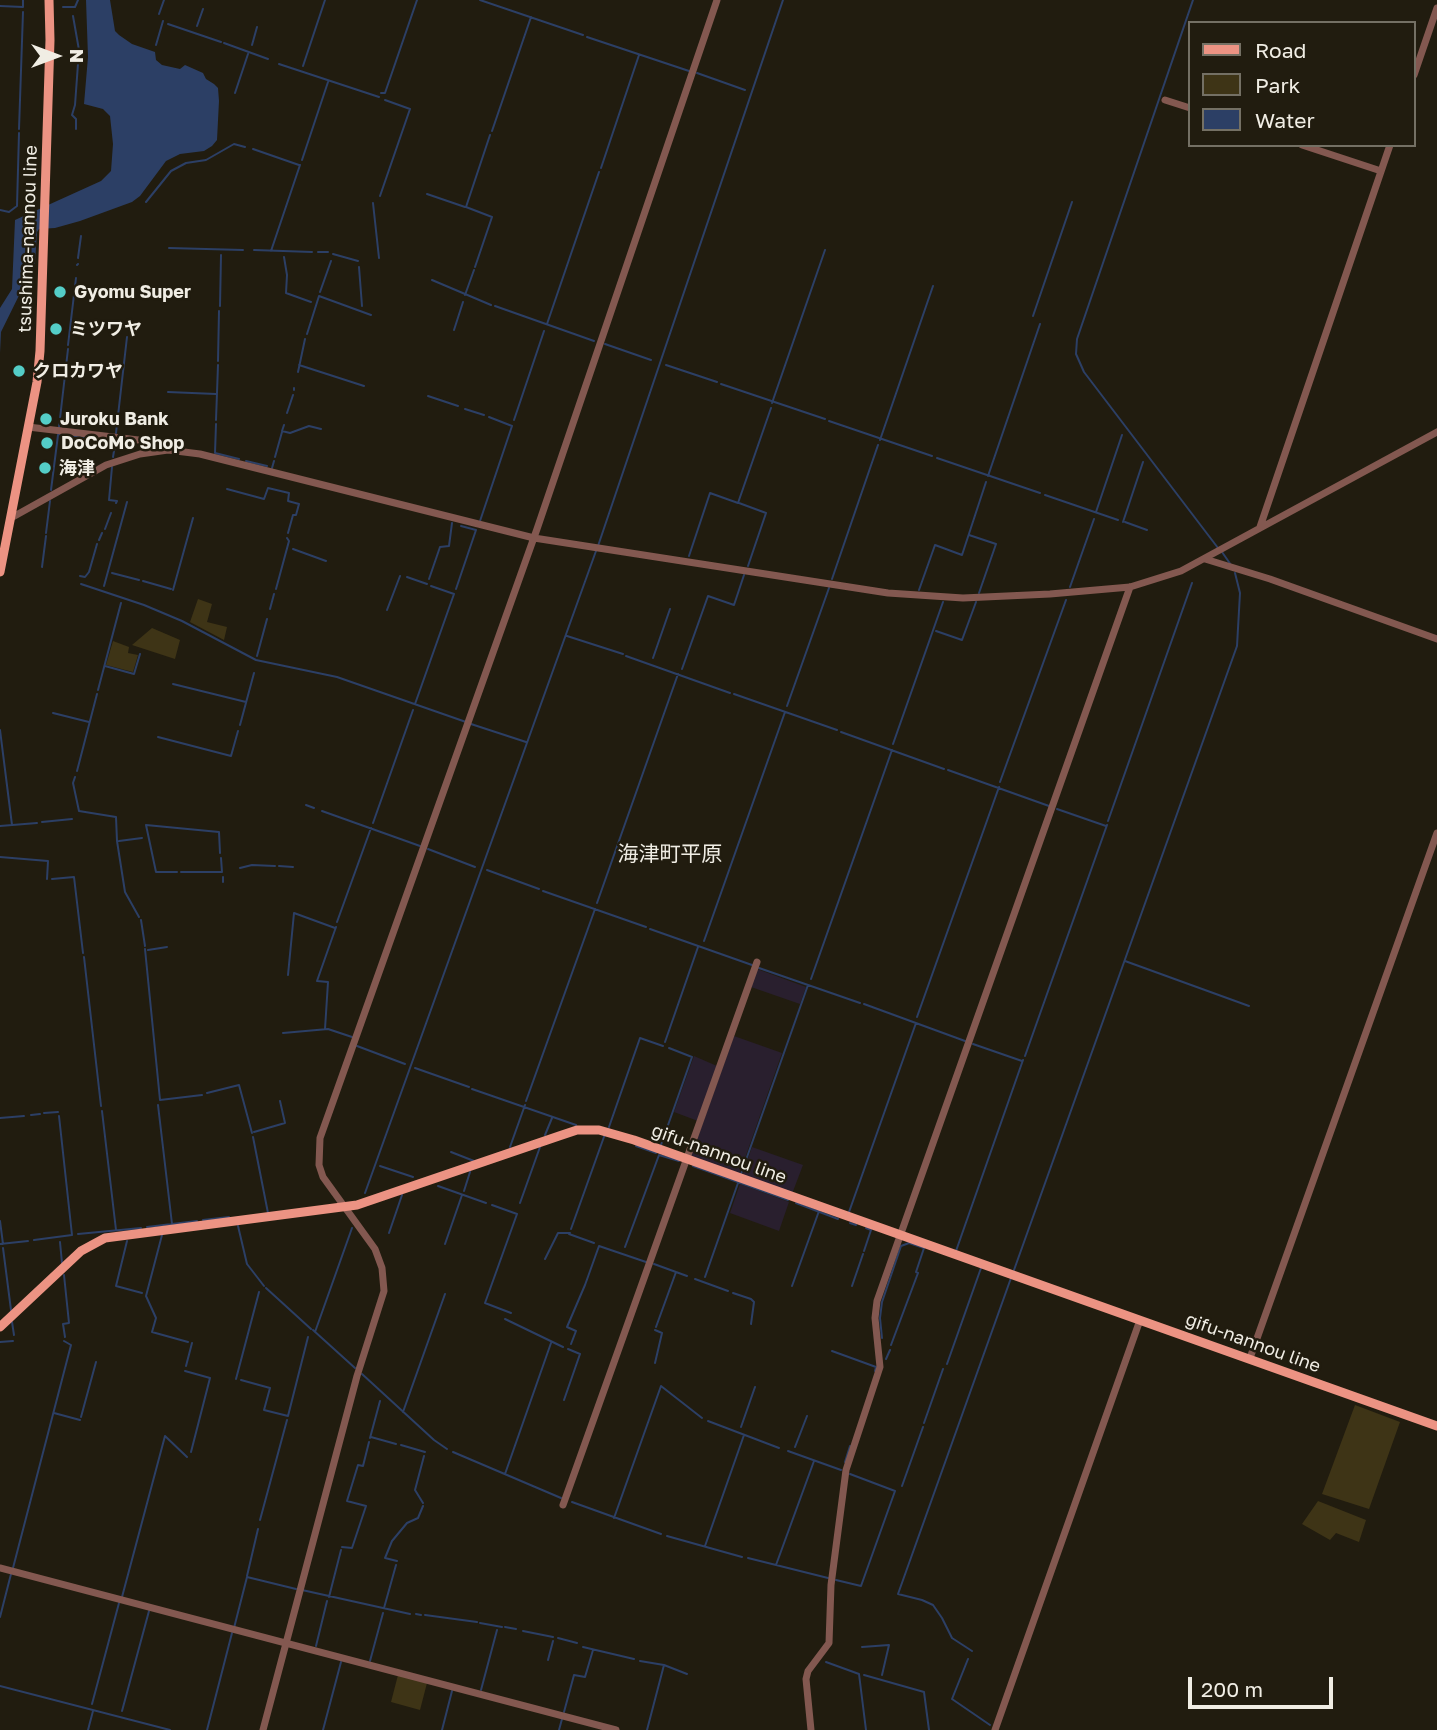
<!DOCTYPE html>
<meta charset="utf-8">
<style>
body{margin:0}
#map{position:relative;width:1437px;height:1730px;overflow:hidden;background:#211c0f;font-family:"Golos Text",sans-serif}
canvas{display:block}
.legend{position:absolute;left:1188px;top:21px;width:228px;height:126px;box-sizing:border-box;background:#211c0f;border:2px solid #747064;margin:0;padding:9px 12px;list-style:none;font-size:21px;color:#f0ede4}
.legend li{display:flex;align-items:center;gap:14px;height:35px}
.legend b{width:35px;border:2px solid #747064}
.north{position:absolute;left:21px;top:21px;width:70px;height:70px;-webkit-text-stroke:5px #211c0f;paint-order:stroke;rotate:90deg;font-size:19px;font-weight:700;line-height:28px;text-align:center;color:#f0ede4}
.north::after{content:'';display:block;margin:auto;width:24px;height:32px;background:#f0ede4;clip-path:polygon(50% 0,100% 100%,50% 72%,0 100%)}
.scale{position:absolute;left:1188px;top:1677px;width:145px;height:32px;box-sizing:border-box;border:4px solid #f0ede4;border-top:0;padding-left:9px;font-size:21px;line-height:24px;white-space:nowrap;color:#f0ede4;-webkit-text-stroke:5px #211c0f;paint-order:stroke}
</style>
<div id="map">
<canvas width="1437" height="1730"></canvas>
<ul class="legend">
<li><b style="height:9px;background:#ec9383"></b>Road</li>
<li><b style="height:19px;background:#3e3416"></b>Park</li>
<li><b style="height:19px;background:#2c3f65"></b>Water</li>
</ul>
<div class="north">N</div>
<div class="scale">200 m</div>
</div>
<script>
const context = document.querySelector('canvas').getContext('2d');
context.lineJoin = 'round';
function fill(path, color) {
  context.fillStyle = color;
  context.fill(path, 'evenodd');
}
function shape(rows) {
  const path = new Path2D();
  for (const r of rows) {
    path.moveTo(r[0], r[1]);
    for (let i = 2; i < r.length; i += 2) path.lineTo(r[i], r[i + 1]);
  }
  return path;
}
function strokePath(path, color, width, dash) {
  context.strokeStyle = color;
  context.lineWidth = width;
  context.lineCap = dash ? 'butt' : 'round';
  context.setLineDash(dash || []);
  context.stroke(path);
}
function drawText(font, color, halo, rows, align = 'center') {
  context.font = font + ' "Golos Text","Noto Sans JP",sans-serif';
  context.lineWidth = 5;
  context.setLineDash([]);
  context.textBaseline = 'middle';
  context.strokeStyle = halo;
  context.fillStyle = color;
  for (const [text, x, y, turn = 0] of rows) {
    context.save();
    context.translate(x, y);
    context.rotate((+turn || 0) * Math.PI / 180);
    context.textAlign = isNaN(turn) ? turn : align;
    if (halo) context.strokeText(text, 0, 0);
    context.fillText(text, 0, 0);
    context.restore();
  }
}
fill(shape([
 [757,969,806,987,800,1004,751,987],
 [734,1036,782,1053,739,1175,691,1156],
 [694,1056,717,1066,698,1121,674,1112],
 [752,1147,803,1165,792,1194,742,1176],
 [740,1184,789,1202,779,1231,730,1213]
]), '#291f2e');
fill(shape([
 [198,599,212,604,207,622,227,627,224,640,190,622],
 [152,628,180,640,175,659,132,645],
 [113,641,129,647,128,653,138,655,133,672,106,665],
 [1355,1405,1400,1422,1369,1509,1322,1494],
 [1318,1501,1366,1520,1359,1542,1336,1533,1330,1540,1302,1524],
 [398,1675,427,1683,420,1710,391,1702]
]), '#3e3416');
fill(shape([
 [86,0,110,0,115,31,119,35,132,44,155,52,156,60,162,65,180,69,185,65,203,73,206,79,214,84,218,88,219,101,217,140,212,146,204,151,180,154,166,161,140,196,132,202,80,221,55,228,39,229,37,232,35,263,1,332,0,353,0,308,12,289,15,220,101,181,111,171,113,144,110,116,103,109,84,104,88,57]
]), '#2c3f65');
strokePath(shape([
 [480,0,583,35],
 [1193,0,1077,339,1076,354,1084,372,1218,548],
 [0,6,23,7,23,0],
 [63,7,75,7,78,0],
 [159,14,164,0],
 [73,16,79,50,75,105,72,115,76,119,76,129],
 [168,24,221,42],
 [197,26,203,9],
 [587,37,689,71],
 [224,43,268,59],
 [156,45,163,21],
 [252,45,257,27],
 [279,64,379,97],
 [303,66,325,0],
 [697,73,745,90],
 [235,93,248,54],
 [381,93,385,93,417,0],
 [19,129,23,12],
 [492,131,531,17],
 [253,149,299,165],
 [302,160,328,82],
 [601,168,639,55],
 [427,194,465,207],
 [380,196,410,109,385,100],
 [146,202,171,171,186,163,206,160,234,144,245,147],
 [373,203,379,258],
 [0,210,9,212,17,206,19,133],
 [169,248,243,250],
 [254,250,312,252],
 [271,251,300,165],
 [318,252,328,252],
 [333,254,358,261],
 [284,257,287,275,286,293,311,302],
 [78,258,81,236],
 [77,265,78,264],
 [359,267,362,306],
 [475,267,492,217,466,207,490,135],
 [432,280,491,305],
 [320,292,331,261],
 [465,295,474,270],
 [319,296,371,315],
 [220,306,221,255],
 [495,306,594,341],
 [1033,316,1072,202],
 [547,324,599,172],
 [454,330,463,302],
 [307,334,319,296],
 [605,344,651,360],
 [68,345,76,278],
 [218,361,219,311],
 [299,365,364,386],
 [666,365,717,382],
 [298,372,305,339],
 [721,384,825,419],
 [294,390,294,388],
 [168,392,216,394],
 [428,396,458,406],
 [772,403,825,250],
 [465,409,484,415],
 [287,413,293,395],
 [216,420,218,365],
 [514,420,544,331],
 [829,421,932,456],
 [216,424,215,453,239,459],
 [284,425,282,431,290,433,309,426,321,429],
 [59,427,68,349],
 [116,433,127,337],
 [58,434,84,437],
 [88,438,93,438],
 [97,439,115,441],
 [880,440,933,286],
 [113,457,115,445],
 [275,457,282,432],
 [937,458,1040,493],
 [246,461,267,466],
 [112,467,109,500,117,501,116,503],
 [272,468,274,461],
 [988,476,1040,324],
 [227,489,264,499,268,488,289,493,288,501,299,504,296,515,293,515,288,533],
 [51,490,58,435],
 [1045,495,1118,520],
 [739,503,766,513,748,566],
 [1096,512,1122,435],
 [480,521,512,426,489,417],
 [1123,522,1143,462],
 [1125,522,1147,530],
 [105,529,111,513],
 [46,533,50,501],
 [969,535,996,544,979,593],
 [99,540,102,533],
 [598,546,783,0],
 [293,549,326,561],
 [1222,552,1231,565],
 [689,556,710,493,738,503,771,408],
 [42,567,46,536],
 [112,573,139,580],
 [80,576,85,577,89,572,97,544],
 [407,577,427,584],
 [429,579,440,547,449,546,452,523],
 [832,579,878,445],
 [143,581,171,589],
 [81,584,144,605,182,621,256,660,337,677,466,722],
 [104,586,127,502],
 [1070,587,1094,519],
 [276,589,289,541,287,538],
 [456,589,476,530,461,526],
 [173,590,193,518],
 [919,590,935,545,962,555,986,482],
 [270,609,274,594],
 [387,610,400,576],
 [936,631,962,640,976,602],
 [567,636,623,654],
 [257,656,267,619],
 [626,656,730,693],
 [653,658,670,609],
 [105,666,134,674,140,654],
 [682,669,708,596,734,605,744,575],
 [173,684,246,702],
 [98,690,121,603],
 [734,694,837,730],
 [415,704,454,594,431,586],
 [787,706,829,588],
 [53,713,89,722],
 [471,724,526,742],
 [240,725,254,673],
 [0,730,12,825],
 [841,732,944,769],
 [158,737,231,756,238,731],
 [893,744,943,602],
 [948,770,1049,806],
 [77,771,97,694],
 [75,777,73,783,79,811,116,817,117,841,125,892,139,917],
 [1000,782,1066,600],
 [306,805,314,808],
 [1057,809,1106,826],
 [322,811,420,846],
 [1108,821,1192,583],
 [42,822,72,819],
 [373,823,413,710],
 [0,826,37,823],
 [119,841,142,838],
 [428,849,475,867],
 [0,857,48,861,47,879],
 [279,866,293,867],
 [240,868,252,865,275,866],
 [487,870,539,889],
 [177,872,156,872,146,825,219,832,220,853],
 [181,872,222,872,221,858],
 [223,877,223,882],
 [52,879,74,877,83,953],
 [543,891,646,927],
 [597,903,678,674],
 [141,920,145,946],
 [337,922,371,828],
 [650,929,752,965],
 [704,941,785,712],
 [145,949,160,1100,202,1095],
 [148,950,167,947],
 [84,957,101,1106],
 [1125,961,1249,1006],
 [759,968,860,1003],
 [288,975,294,913,335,928],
 [811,979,892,750],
 [864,1004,965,1041],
 [917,1017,999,787],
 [325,1029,328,982,317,981,336,927],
 [283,1033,328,1029,352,1037],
 [665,1042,698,947],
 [973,1044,1022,1061],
 [357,1046,405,1064],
 [1025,1056,1107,825],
 [415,1068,469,1087],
 [472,1089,576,1125],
 [207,1093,239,1085,252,1133],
 [526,1101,595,909],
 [158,1105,172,1224],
 [102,1111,116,1230],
 [44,1113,58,1112],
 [31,1115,40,1114],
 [0,1118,24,1116],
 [609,1127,640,1038,663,1046],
 [254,1132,285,1123,280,1101],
 [545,1135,552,1118],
 [253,1137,268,1213],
 [661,1145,692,1057,669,1048],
 [636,1146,656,1153],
 [510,1147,525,1105],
 [451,1152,474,1161],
 [380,1166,413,1177],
 [693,1166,788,1200],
 [741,1174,808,985],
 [438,1186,486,1203],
 [464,1191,470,1172],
 [365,1193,596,551],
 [520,1203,540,1147],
 [796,1203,838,1219],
 [492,1205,517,1214,485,1303,511,1313],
 [849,1212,916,1023],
 [203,1220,229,1217],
 [0,1221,3,1244],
 [850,1223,856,1225],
 [238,1226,247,1264,264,1286],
 [147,1227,197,1221],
 [571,1229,605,1134],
 [389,1233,402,1195],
 [78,1234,141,1228],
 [569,1234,594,1243],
 [162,1235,146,1296,156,1318,152,1332,188,1342],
 [34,1240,72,1235,59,1116],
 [127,1241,116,1286,142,1293],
 [60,1242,62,1263],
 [0,1244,28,1241],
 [445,1244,462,1195],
 [625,1247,659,1155,679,1161],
 [3,1248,11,1310],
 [864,1251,871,1230,866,1228],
 [956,1251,1023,1060],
 [545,1259,558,1233,570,1233],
 [654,1264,687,1276],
 [1014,1270,1237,646,1240,593,1235,573],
 [64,1275,69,1323,63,1324,65,1337],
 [705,1277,738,1183],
 [695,1279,728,1291],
 [792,1286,819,1211],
 [852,1286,863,1254],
 [266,1288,311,1329],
 [733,1293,751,1299,754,1302,751,1324],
 [505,1319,563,1347],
 [12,1322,14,1335],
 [656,1327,676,1272],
 [313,1330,355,1368],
 [655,1330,662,1333,655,1363],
 [315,1332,352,1228],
 [882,1338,880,1318,882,1302,901,1246,909,1243,924,1248,916,1272,918,1273,891,1345],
 [0,1342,13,1341],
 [571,1344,576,1331,567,1327,585,1285,599,1246,646,1262],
 [832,1351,876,1367,875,1371],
 [886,1359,890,1350],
 [947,1364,981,1268],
 [186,1366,192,1343],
 [185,1371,210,1378,191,1452],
 [362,1374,434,1440,447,1449],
 [236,1379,259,1292],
 [241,1380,270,1388,264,1410,288,1416,308,1337],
 [564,1400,580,1354,568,1349],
 [403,1412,445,1294],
 [54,1413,80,1420],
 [81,1417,96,1362],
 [708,1421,779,1448],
 [924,1423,943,1369],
 [741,1427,755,1387],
 [371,1437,396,1444],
 [370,1438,380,1401],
 [401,1445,425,1452],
 [795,1447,807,1416],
 [788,1451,841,1470],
 [453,1452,561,1498],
 [845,1462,850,1446],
 [505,1474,551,1343],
 [902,1486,923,1427],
 [572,1502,661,1534],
 [423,1503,415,1490,424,1456],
 [614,1518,661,1386,702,1418],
 [260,1520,287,1420],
 [667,1536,742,1557],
 [705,1546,744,1435],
 [342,1547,352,1548,366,1506,347,1501,358,1465,363,1466,369,1442],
 [748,1558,828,1578],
 [397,1561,385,1558,392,1541,407,1523,418,1518,423,1506],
 [776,1565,814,1461],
 [13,1568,71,1345,64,1341],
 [247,1576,258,1529],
 [836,1580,861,1586,895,1491,850,1474],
 [302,1590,410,1614],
 [122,1597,165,1436,187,1457],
 [329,1597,341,1550],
 [384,1608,396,1565],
 [416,1614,421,1615],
 [425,1615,477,1622],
 [0,1617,11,1574],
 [480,1623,502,1627],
 [505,1627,516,1629],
 [234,1628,247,1577,296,1589],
 [523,1631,553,1637],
 [558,1638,577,1643],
 [316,1646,327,1601],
 [583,1647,634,1659],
 [862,1647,889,1645,882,1675],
 [972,1651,952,1638,942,1618,933,1605,922,1600,898,1594,1011,1278],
 [968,1659,952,1699,990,1725],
 [548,1660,553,1641],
 [370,1661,383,1613],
 [640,1661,664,1665,687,1674],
 [826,1662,859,1674,866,1730],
 [864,1675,924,1692,929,1730],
 [0,1686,170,1730],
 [481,1690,497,1630],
 [92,1704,119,1603],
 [122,1711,149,1611],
 [564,1712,574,1675,585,1677,593,1650],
 [88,1730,93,1711],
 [207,1730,232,1633],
 [323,1730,341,1662],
 [442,1730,452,1691],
 [559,1730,562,1719],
 [647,1730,664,1665]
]), '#2c3f65', 2);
strokePath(shape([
 [1414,75,1437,8],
 [1165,100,1190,108],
 [1302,145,1381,171],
 [28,427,147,441,168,450],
 [11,518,106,465,140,454,168,450,200,454,534,538,888,593,963,598,1050,594,1130,587,1181,571,1437,432],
 [1260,527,1390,145],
 [1205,559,1270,579,1437,639],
 [1250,1358,1437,833],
 [563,1505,757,962],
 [0,1568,616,1730],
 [263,1730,357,1376,384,1291,382,1268,375,1249,323,1177,319,1165,320,1138,537,529,717,0],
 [811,1730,806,1679,808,1671,829,1643,831,1585,846,1470,880,1367,875,1318,877,1301,1130,587],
 [995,1730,1140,1320]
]), '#835850', 7);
strokePath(shape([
 [0,572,37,382,40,351,50,40,49,0],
 [0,1327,81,1251,105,1238,357,1205,559,1136,577,1130,599,1130,634,1140,1437,1426]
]), '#ec9383', 9);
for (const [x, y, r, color] of [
 [60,292,7,"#54cdc7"],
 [56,329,7,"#54cdc7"],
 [19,371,7,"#54cdc7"],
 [46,419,7,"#54cdc7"],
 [47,443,7,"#54cdc7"],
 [45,468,7,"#54cdc7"]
]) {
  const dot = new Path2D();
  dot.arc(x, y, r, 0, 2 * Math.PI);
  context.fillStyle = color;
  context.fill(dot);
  strokePath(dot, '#211c0f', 2.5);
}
drawText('18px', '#f0ede4', '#211c0f', [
 ["tsushima-nannou line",28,239,-88],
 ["gifu-nannou line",719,1154,20],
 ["gifu-nannou line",1253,1343,20]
]);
drawText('bold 18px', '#f0ede4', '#211c0f', [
 ["Gyomu Super",74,292],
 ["ミツワヤ",70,329],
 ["クロカワヤ",33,371],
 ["Juroku Bank",60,419],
 ["DoCoMo Shop",61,443],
 ["海津",59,468]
], 'left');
drawText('21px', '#f0ede4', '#211c0f', [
 ["海津町平原",670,854]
]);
</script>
